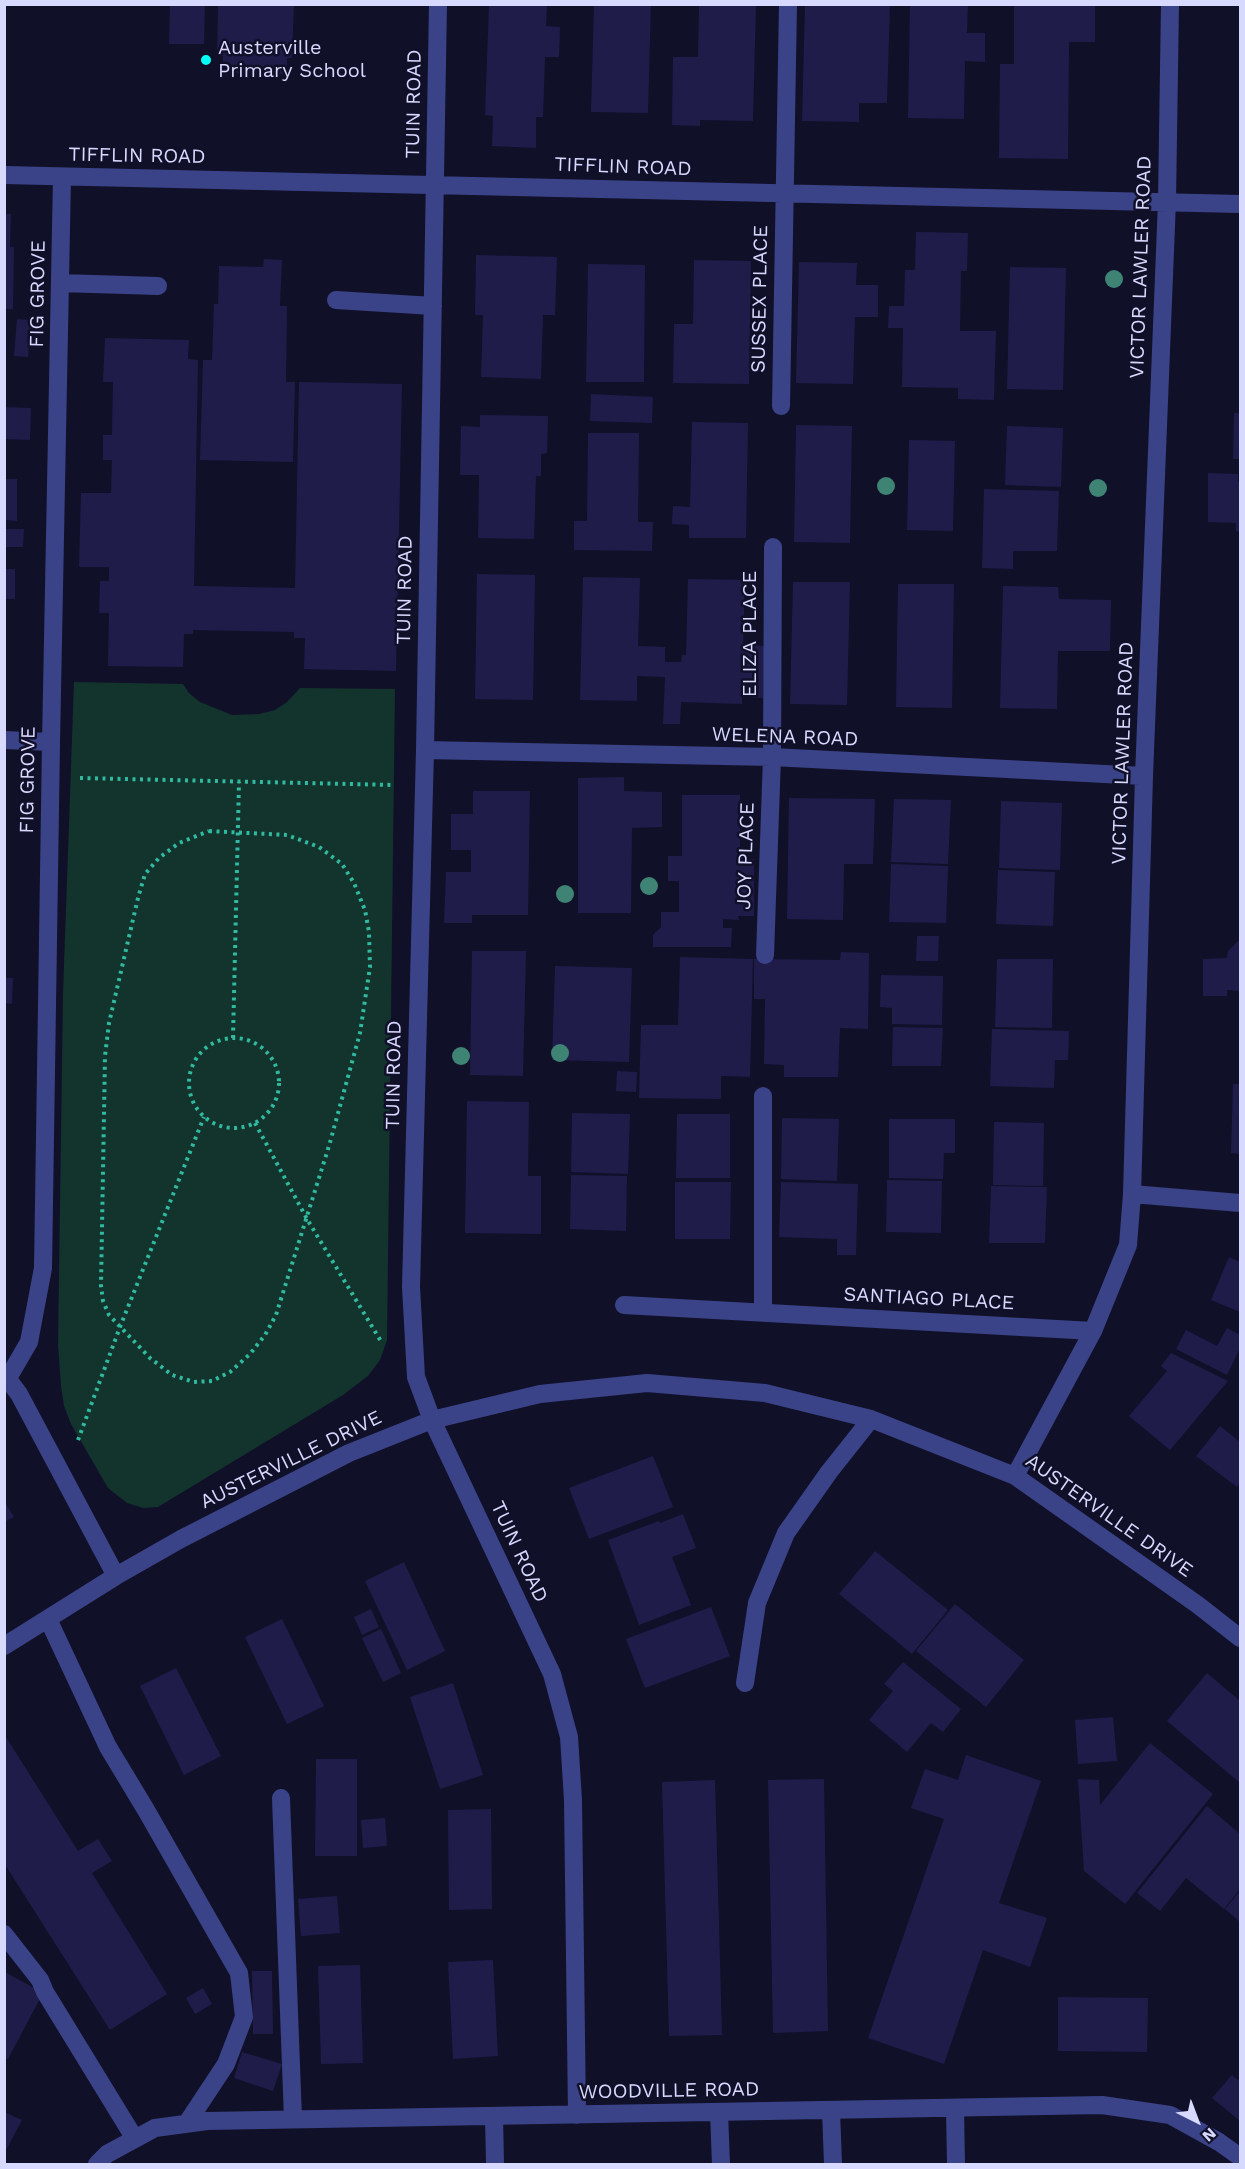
<!DOCTYPE html>
<style>
body{margin:0}
#map{position:relative;width:1245px;height:2169px;overflow:hidden;background:#111029;font-family:"Work Sans",sans-serif}
canvas{display:block}
.frame{position:absolute;inset:0;border:6px solid #d8d9ff;pointer-events:none}
.north{position:absolute;left:1167px;top:2091px;width:60px;height:60px;-webkit-text-stroke:4px #111029;paint-order:stroke;rotate:138deg;font-size:16px;font-weight:700;line-height:24px;text-align:center;color:#d8d9ff}
.north::after{content:'';display:block;margin:auto;width:21px;height:27px;background:#d8d9ff;clip-path:polygon(50% 0,100% 100%,50% 72%,0 100%)}
</style>
<div id="map">
<canvas width="1245" height="2169"></canvas>
<div class="frame"></div>
<div class="north">N</div>
</div>
<script>
const context = document.querySelector('canvas').getContext('2d');
context.lineJoin = 'round';
function fill(path, color) {
  context.fillStyle = color;
  context.fill(path, 'evenodd');
}
function shape(rows) {
  const path = new Path2D();
  for (const r of rows) {
    if (r.length === 3) {
      path.moveTo(r[0] + r[2], r[1]);
      path.arc(r[0], r[1], r[2], 0, 2 * Math.PI);
      continue;
    }
    path.moveTo(r[0], r[1]);
    for (let i = 2; i < r.length; i += 2) path.lineTo(r[i], r[i + 1]);
  }
  return path;
}
function strokePath(path, color, width, dash) {
  context.strokeStyle = color;
  context.lineWidth = width;
  context.lineCap = dash ? 'butt' : 'round';
  context.setLineDash(dash || []);
  context.stroke(path);
}
function drawText(font, color, halo, rows, align = 'center') {
  context.font = font + ' "Work Sans",sans-serif';
  context.lineWidth = 5;
  context.setLineDash([]);
  context.textBaseline = 'middle';
  context.strokeStyle = halo;
  context.fillStyle = color;
  for (const [text, x, y, turn = 0] of rows) {
    context.save();
    context.translate(x, y);
    context.rotate((+turn || 0) * Math.PI / 180);
    context.textAlign = isNaN(turn) ? turn : align;
    if (halo) context.strokeText(text, 0, 0);
    context.fillText(text, 0, 0);
    context.restore();
  }
}
fill(shape([
 [74,682,183,684,189,693,200,702,232,715,259,714,275,710,287,702,300,688,395,689,387,1340,380,1360,368,1376,343,1395,158,1507,143,1508,127,1503,108,1488,71,1424,64,1406,61,1386,58,1345,63,993]
]), '#13332d');
fill(shape([
 [170,4,205,4,204,44,169,44],
 [218,4,294,4,292,58,287,58,287,74,223,73,223,56,217,56],
 [489,4,547,4,546,26,560,27,559,57,545,57,543,117,536,117,536,148,492,146,493,116,485,115],
 [594,4,651,4,648,113,591,112],
 [699,4,756,4,753,121,700,120,700,126,672,125,673,57,698,57],
 [910,4,968,4,967,33,985,33,985,62,965,61,964,119,908,118],
 [805,5,890,5,887,103,859,103,859,122,802,121],
 [1014,5,1095,5,1095,42,1069,42,1068,159,999,158,1000,64,1014,64],
 [4,214,11,214,10,247,14,247,13,309,4,309],
 [916,232,968,233,967,271,961,271,960,331,996,331,994,400,958,399,958,388,902,387,903,328,888,328,889,306,904,306,905,270,915,270],
 [476,255,557,257,555,315,543,315,541,379,481,377,483,315,475,315],
 [264,259,282,260,280,306,287,306,286,382,295,382,293,462,200,460,203,360,212,360,214,304,218,304,219,266,263,267],
 [694,260,751,261,749,384,673,383,674,324,693,324],
 [799,262,857,263,856,285,878,285,878,317,855,317,853,384,796,383],
 [588,264,645,265,644,382,586,382],
 [1010,267,1066,268,1063,390,1007,389],
 [17,319,31,320,28,357,14,356],
 [105,338,189,340,188,359,198,360,194,586,295,588,299,382,402,384,396,671,304,669,305,638,294,638,294,632,193,630,193,634,184,634,183,667,108,666,109,613,99,613,100,581,109,581,109,567,79,567,81,493,111,493,112,460,103,460,103,435,112,435,113,382,103,382],
 [591,394,653,397,652,423,590,421],
 [4,407,31,408,30,440,4,439],
 [1234,413,1240,413,1240,459,1233,459],
 [480,415,548,416,547,453,541,454,541,476,536,476,534,539,478,538,479,475,460,475,461,426,480,427],
 [692,422,748,423,746,538,689,538,689,525,672,524,673,506,690,507],
 [796,425,852,426,850,543,794,542],
 [1007,426,1063,428,1061,487,1005,485],
 [588,433,639,433,638,522,653,522,652,551,574,550,574,521,587,521],
 [909,440,955,441,953,531,907,530],
 [1208,473,1238,474,1238,482,1240,482,1240,532,1236,531,1236,523,1208,522],
 [4,479,17,479,17,521,4,520],
 [984,489,1059,491,1057,551,1013,551,1013,569,982,568],
 [4,529,24,529,23,547,4,547],
 [4,569,15,569,15,599,4,599],
 [477,574,535,575,533,700,475,699],
 [583,577,640,578,638,646,665,647,665,662,681,662,682,655,686,655,688,579,745,580,743,645,765,646,763,698,742,697,742,704,681,702,680,724,663,724,665,677,637,676,637,701,580,700],
 [793,582,850,582,847,705,790,704],
 [898,584,954,584,952,708,896,707],
 [1003,586,1058,587,1059,599,1111,600,1110,651,1058,651,1057,709,1000,708],
 [624,777,624,791,662,792,662,827,632,828,631,913,578,913,578,778],
 [473,791,530,791,528,915,472,915,472,923,444,923,446,872,471,872,471,850,451,850,451,814,473,814],
 [682,795,740,795,740,859,754,859,754,916,738,916,739,920,723,919,723,928,732,928,731,947,653,947,653,935,661,927,661,912,679,912,679,881,668,881,668,856,682,856],
 [789,798,875,799,873,864,844,864,843,920,787,919],
 [894,799,951,800,948,864,891,862],
 [1001,801,1062,803,1060,870,999,868],
 [891,864,948,866,946,923,889,922],
 [998,870,1055,872,1053,926,996,924],
 [917,936,939,936,938,961,916,961],
 [1238,941,1240,941,1240,991,1227,990,1227,996,1203,996,1203,959,1227,958,1228,951],
 [472,951,526,951,523,1076,470,1075],
 [841,952,869,953,868,1029,840,1028,838,1077,784,1077,784,1065,764,1064,765,999,754,999,754,959,840,960],
 [680,957,753,959,750,1077,721,1076,721,1099,639,1098,641,1025,678,1025],
 [997,959,1053,959,1052,1028,995,1027],
 [555,966,632,968,629,1062,552,1060],
 [881,975,943,976,942,1025,892,1024,892,1008,880,1007],
 [4,978,13,978,12,1004,4,1003],
 [893,1027,943,1028,941,1066,892,1066],
 [992,1029,1069,1031,1068,1060,1055,1060,1054,1088,990,1086],
 [617,1071,637,1072,636,1092,616,1091],
 [1233,1084,1240,1084,1240,1154,1231,1153],
 [467,1101,529,1102,528,1176,541,1176,541,1234,465,1233],
 [572,1113,630,1114,628,1174,571,1172],
 [677,1114,730,1114,730,1178,676,1178],
 [782,1118,839,1119,837,1181,781,1179],
 [889,1119,955,1119,955,1153,944,1153,943,1179,889,1178],
 [994,1122,1044,1123,1043,1186,993,1185],
 [571,1175,627,1176,626,1231,570,1229],
 [887,1180,942,1181,941,1233,886,1232],
 [675,1182,731,1182,730,1239,675,1239],
 [781,1182,858,1184,856,1255,837,1255,837,1239,779,1237],
 [991,1186,1047,1187,1045,1243,989,1243],
 [1229,1257,1240,1262,1240,1312,1211,1300],
 [1227,1328,1240,1335,1240,1348,1227,1375,1176,1349,1186,1330,1217,1346],
 [1171,1353,1228,1381,1170,1450,1129,1416,1167,1371,1161,1366],
 [1220,1426,1240,1442,1240,1483,1237,1487,1196,1456],
 [653,1456,673,1507,589,1539,569,1488],
 [4,1501,14,1517,4,1522],
 [683,1514,696,1548,672,1557,691,1605,639,1625,608,1540,659,1521,660,1523],
 [875,1551,948,1610,912,1654,839,1594],
 [404,1562,445,1651,407,1670,365,1581],
 [955,1604,1024,1660,986,1707,916,1651],
 [711,1607,730,1656,645,1688,626,1639],
 [371,1609,379,1627,362,1635,354,1617],
 [282,1619,324,1706,287,1724,245,1637],
 [381,1629,401,1673,383,1682,362,1638],
 [903,1662,961,1709,943,1732,931,1723,907,1752,869,1720,893,1691,884,1684],
 [176,1668,221,1756,184,1775,140,1686],
 [1207,1673,1240,1701,1240,1783,1167,1721],
 [453,1683,483,1775,440,1789,410,1697],
 [1113,1717,1117,1761,1078,1764,1075,1720],
 [4,1734,78,1851,98,1839,112,1861,92,1873,167,1994,110,2030,4,1863],
 [1150,1743,1213,1794,1125,1904,1084,1871,1078,1779,1099,1780,1100,1805],
 [966,1755,1041,1781,999,1903,1047,1918,1030,1967,983,1950,944,2064,868,2038,944,1819,911,1808,925,1769,958,1780],
 [316,1759,357,1759,357,1856,315,1856],
 [824,1779,828,2031,773,2033,768,1780],
 [715,1780,722,2035,669,2036,662,1782],
 [1207,1806,1240,1834,1240,1889,1224,1909,1186,1878,1160,1911,1137,1893],
 [491,1809,492,1909,449,1910,448,1810],
 [385,1818,387,1846,363,1848,361,1820],
 [1240,1891,1240,1922,1225,1909],
 [337,1896,340,1933,301,1936,298,1899],
 [493,1960,498,2056,453,2059,448,1962],
 [360,1965,363,2063,321,2064,318,1966],
 [252,1971,272,1971,273,2034,253,2034],
 [5,1972,43,1993,8,2059,5,2058],
 [203,1988,212,2004,195,2014,186,1998],
 [1058,1997,1148,1998,1147,2052,1058,2051],
 [242,2052,282,2064,273,2091,234,2078],
 [1232,2075,1238,2080,1240,2077,1240,2121,1212,2098],
 [4,2112,22,2120,4,2154]
]), '#1f1c4a');
strokePath(shape([
 [80,778,394,785],
 [209,831,287,835,319,847,342,864,354,883,365,910,369,932,370,967,360,1033,329,1146,276,1315,265,1335,250,1354,230,1372,212,1381,194,1382,172,1375,150,1358,109,1315,103,1301,101,1286,105,1056,109,1023,138,898,145,874,159,858,179,843,209,831],
 [233,1038,239,782],
 [234,1083,45],
 [255,1123,307,1219,382,1343],
 [78,1440,120,1327,204,1117]
]), '#30bba0', 4, [3, 4.5]);
strokePath(shape([
 [438,4,425,750,411,1287,416,1377,432,1420,552,1674,569,1737,573,1800,577,2115],
 [4,175,1240,204],
 [60,283,158,286],
 [336,300,433,306],
 [781,406,788,4],
 [4,740,51,742],
 [425,750,772,757,1144,776],
 [765,955,772,757,773,547],
 [763,1096,763,1312],
 [1132,1194,1240,1203],
 [624,1305,1093,1331],
 [4,1374,19,1394,116,1576],
 [8,1378,29,1342,43,1268,51,742,62,177],
 [1015,1476,1093,1331,1128,1245,1132,1194,1144,776,1167,201,1170,4],
 [48,1619,108,1747,146,1810,239,1973,244,2017,226,2064,187,2123],
 [4,1646,116,1576,181,1539,349,1453,432,1420,540,1394,647,1383,765,1393,871,1419,1015,1476,1198,1605,1240,1638],
 [745,1683,757,1603,786,1533,829,1472,871,1419],
 [281,1798,293,2119],
 [4,1934,40,1980,45,1992,135,2139],
 [955,2108,956,2164],
 [831,2110,833,2164],
 [719,2112,721,2164],
 [494,2116,495,2164],
 [97,2164,107,2154,155,2128,207,2121,1102,2105,1170,2115,1219,2142,1240,2157]
]), '#3b4388', 18);
context.fillStyle = '#3e8373';
for (const [x, y] of [
 [1114,279],
 [886,486],
 [1098,488],
 [649,886],
 [565,894],
 [560,1053],
 [461,1056]
]) {
  context.beginPath();
  context.arc(x, y, 9, 0, 2 * Math.PI);
  context.fill();
}
for (const [x, y, r, color] of [
 [206,60,6,"#04fff6"]
]) {
  const dot = new Path2D();
  dot.arc(x, y, r, 0, 2 * Math.PI);
  context.fillStyle = color;
  context.fill(dot);
  strokePath(dot, '#111029', 2);
}
drawText('20px', '#d8d9ff', '#111029', [
 ["Austerville",218,48],
 ["Primary School",218,71]
], 'left');
drawText('20px', '#d8d9ff', '#111029', [
 ["TUIN ROAD",414,104,-89],
 ["TIFFLIN ROAD",137,156,1],
 ["TIFFLIN ROAD",623,167,2],
 ["VICTOR LAWLER ROAD",1141,267,-88],
 ["FIG GROVE",38,294,-89],
 ["SUSSEX PLACE",760,299,-89],
 ["TUIN ROAD",405,590,-89],
 ["ELIZA PLACE",750,634,-90],
 ["WELENA ROAD",785,737,2],
 ["VICTOR LAWLER ROAD",1123,753,-88],
 ["FIG GROVE",28,780,-89],
 ["JOY PLACE",746,856,-88],
 ["TUIN ROAD",394,1075,-89],
 ["SANTIAGO PLACE",929,1299,3],
 ["AUSTERVILLE DRIVE",291,1460,-26],
 ["AUSTERVILLE DRIVE",1109,1516,35],
 ["TUIN ROAD",519,1552,65],
 ["WOODVILLE ROAD",669,2091,-1]
]);
</script>
